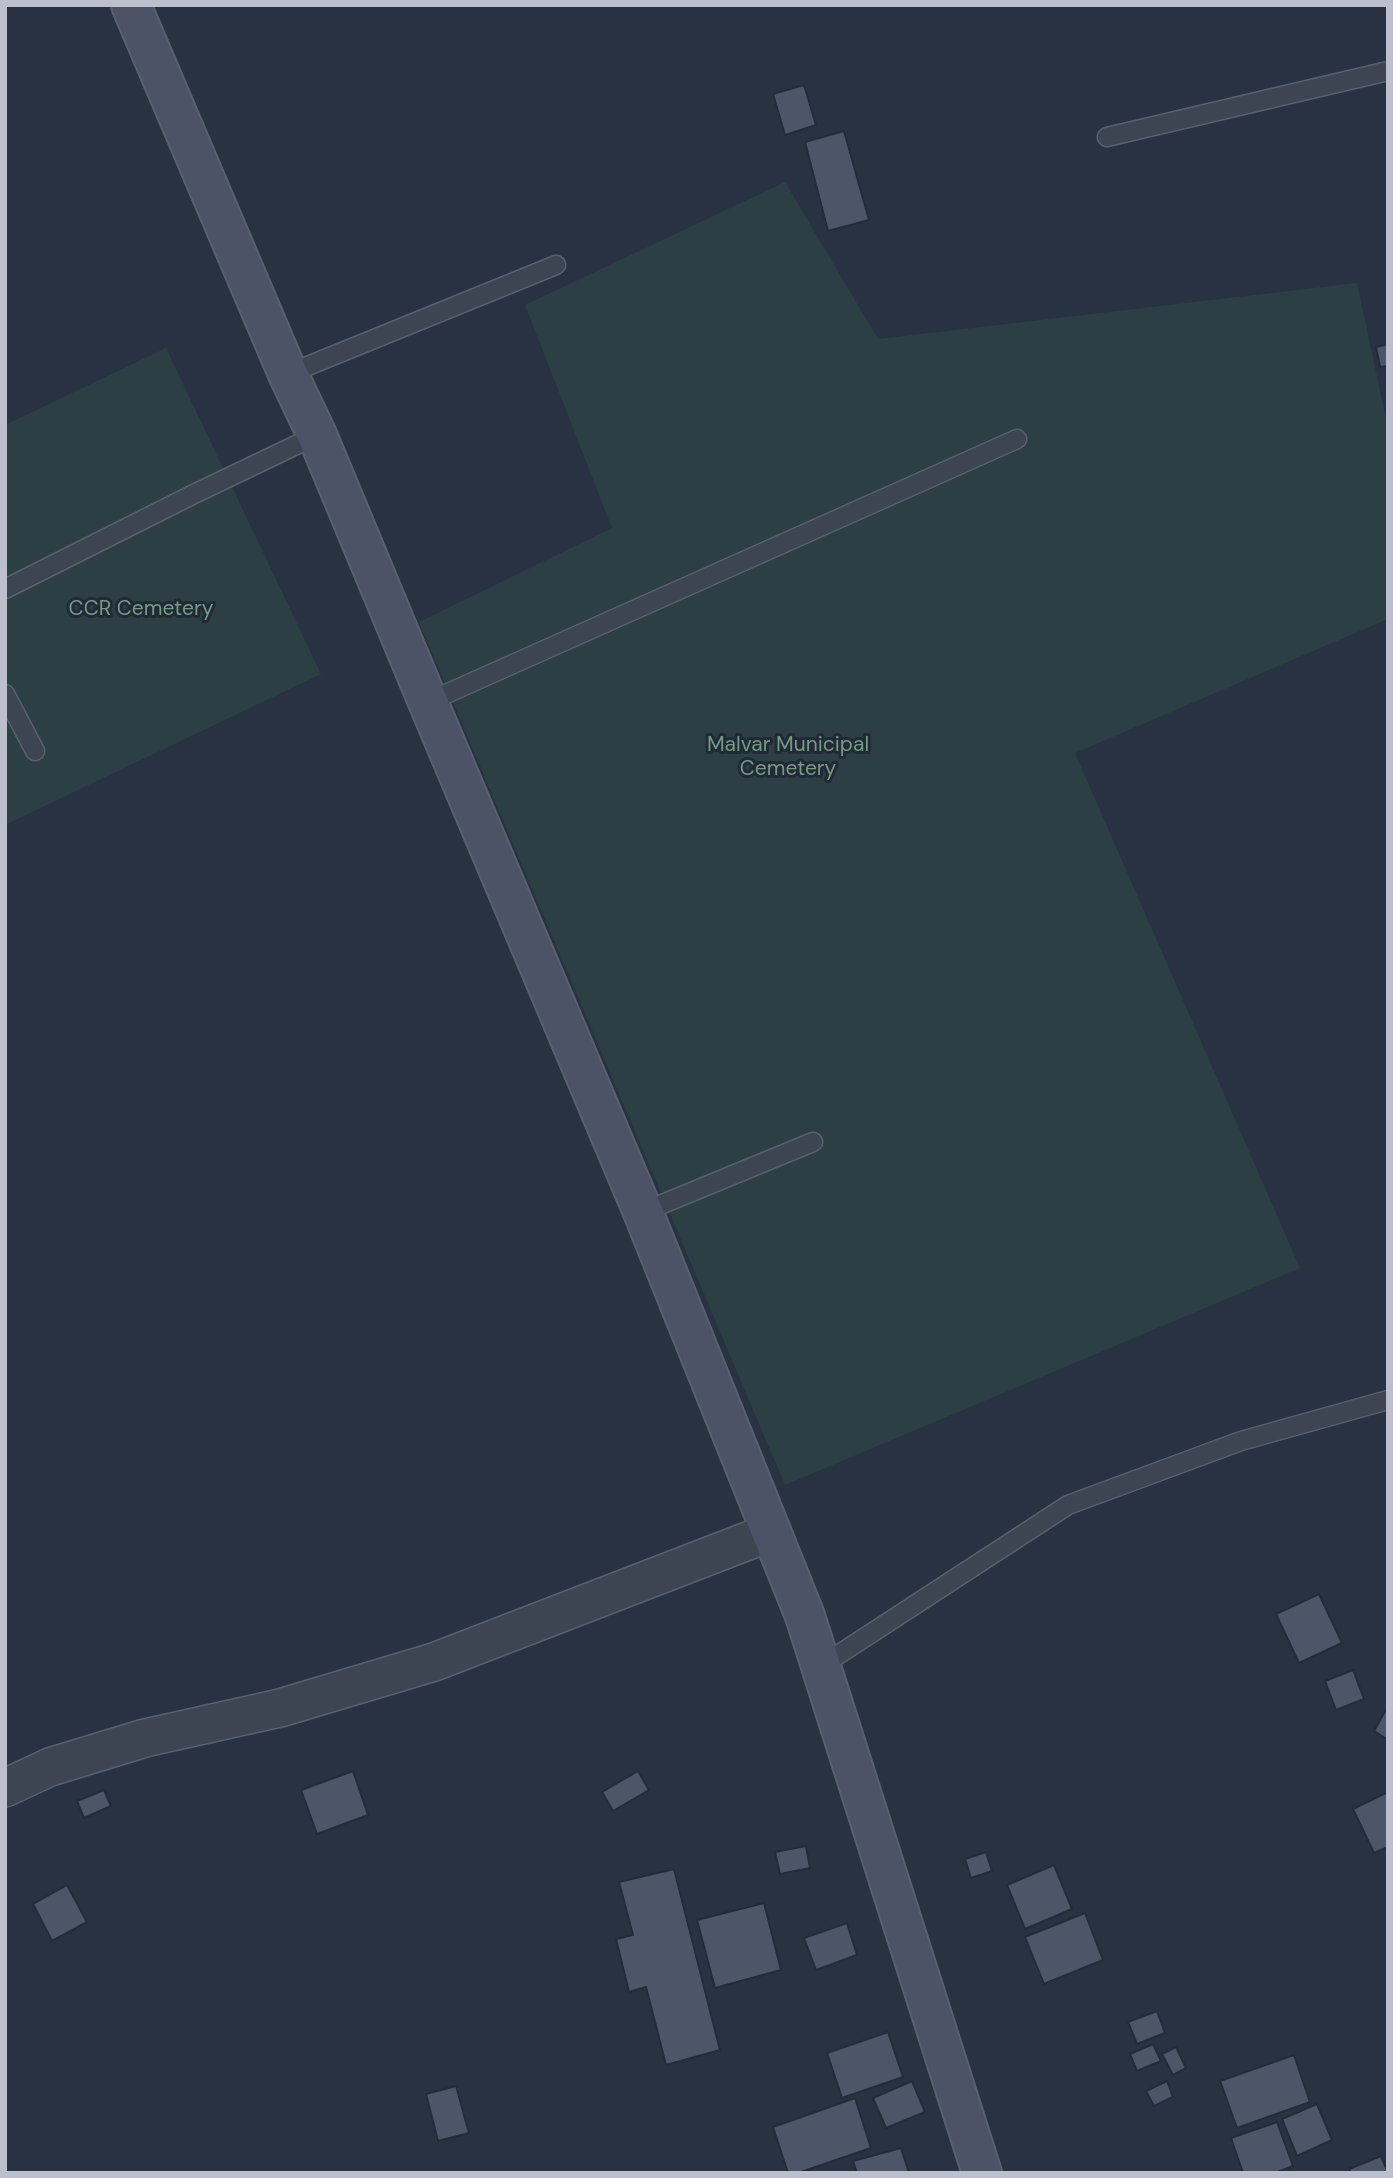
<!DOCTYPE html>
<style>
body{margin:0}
#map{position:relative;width:1393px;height:2178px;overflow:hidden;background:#293243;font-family:"DM Sans",sans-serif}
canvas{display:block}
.frame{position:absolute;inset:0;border:7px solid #bbc0cc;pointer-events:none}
</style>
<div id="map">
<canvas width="1393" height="2178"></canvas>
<div class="frame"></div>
</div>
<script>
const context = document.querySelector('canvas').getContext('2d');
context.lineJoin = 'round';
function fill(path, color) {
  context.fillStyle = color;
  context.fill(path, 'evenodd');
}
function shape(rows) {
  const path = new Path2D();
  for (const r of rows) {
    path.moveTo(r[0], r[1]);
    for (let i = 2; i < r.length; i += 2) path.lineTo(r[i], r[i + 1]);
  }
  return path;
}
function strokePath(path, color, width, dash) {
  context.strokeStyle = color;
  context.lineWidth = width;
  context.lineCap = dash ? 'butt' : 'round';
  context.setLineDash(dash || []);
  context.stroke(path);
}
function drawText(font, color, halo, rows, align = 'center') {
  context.font = font + ' "DM Sans",sans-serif';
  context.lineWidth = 6;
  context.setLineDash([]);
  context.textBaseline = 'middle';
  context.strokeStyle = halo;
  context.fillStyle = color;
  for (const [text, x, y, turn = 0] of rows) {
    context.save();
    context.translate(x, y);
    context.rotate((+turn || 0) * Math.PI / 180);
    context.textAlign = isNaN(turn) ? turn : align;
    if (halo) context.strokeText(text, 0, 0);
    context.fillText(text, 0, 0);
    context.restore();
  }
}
fill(shape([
 [785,182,878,339,1357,283,1388,428,1388,619,1075,753,1300,1268,785,1485,419,622,612,528,525,305],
 [166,348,321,674,5,825,5,425]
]), '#2b3f44');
const building = shape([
 [804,85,816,125,785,135,773,94,804,85],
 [844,131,869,220,828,231,805,142,844,131],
 [1388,344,1388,366,1380,367,1376,347,1388,344],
 [1319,1594,1342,1643,1299,1663,1276,1614,1319,1594],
 [1353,1670,1364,1699,1336,1710,1325,1681,1353,1670],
 [1387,1708,1388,1709,1388,1740,1374,1731,1387,1708],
 [353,1771,368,1815,317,1834,301,1790,353,1771],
 [638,1771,649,1790,613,1811,602,1792,638,1771],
 [104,1790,111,1806,84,1818,77,1801,104,1790],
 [1388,1792,1388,1847,1374,1853,1353,1809,1388,1792],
 [806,1846,810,1868,780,1874,775,1852,806,1846],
 [986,1852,992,1871,971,1878,965,1859,986,1852],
 [1054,1865,1072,1909,1025,1929,1007,1885,1054,1865],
 [674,1869,720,2050,666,2065,646,1987,629,1992,616,1939,633,1935,619,1882,674,1869],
 [67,1885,87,1922,52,1941,33,1904,67,1885],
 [764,1903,781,1970,715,1988,697,1920,764,1903],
 [1085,1913,1103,1960,1044,1984,1025,1937,1085,1913],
 [847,1923,857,1955,816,1970,804,1938,847,1923],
 [1157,2011,1165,2033,1137,2044,1128,2022,1157,2011],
 [888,2032,903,2077,842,2098,827,2053,888,2032],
 [1153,2044,1161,2061,1137,2071,1130,2054,1153,2044],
 [1176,2047,1186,2068,1173,2075,1162,2054,1176,2047],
 [1294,2055,1310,2102,1237,2128,1220,2081,1294,2055],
 [912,2081,925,2112,886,2128,873,2098,912,2081],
 [1167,2081,1173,2097,1154,2106,1146,2091,1167,2081],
 [456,2086,469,2133,438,2141,426,2094,456,2086],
 [855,2098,871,2148,798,2173,788,2173,773,2127,855,2098],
 [1317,2104,1332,2140,1297,2156,1282,2119,1317,2104],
 [1277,2122,1293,2166,1275,2173,1243,2173,1231,2138,1277,2122],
 [901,2148,909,2173,857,2173,853,2161,901,2148],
 [1381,2156,1388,2173,1351,2173,1349,2169,1381,2156]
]);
fill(building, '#4d5669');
strokePath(building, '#242c3a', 2);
const lane = shape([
 [1107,137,1388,71],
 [288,374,556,265],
 [5,589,194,494,317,435],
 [5,694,35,751],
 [428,702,1017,439],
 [643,1212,813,1142],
 [821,1666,1068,1505,1241,1441,1388,1400]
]);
const street = shape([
 [5,1788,50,1767,145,1738,280,1708,434,1662,771,1532]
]);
const secondary = shape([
 [131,5,288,374,317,435,428,702,643,1212,805,1616,982,2173]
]);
strokePath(lane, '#59606d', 21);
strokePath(street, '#59606d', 40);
strokePath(secondary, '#59606d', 42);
strokePath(lane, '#3d4553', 18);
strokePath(street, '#3d4553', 37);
strokePath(secondary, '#4c5366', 38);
drawText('21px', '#739c7f', '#222938', [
 ["CCR Cemetery",141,609],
 ["Malvar Municipal",788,745],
 ["Cemetery",788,769]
]);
</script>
